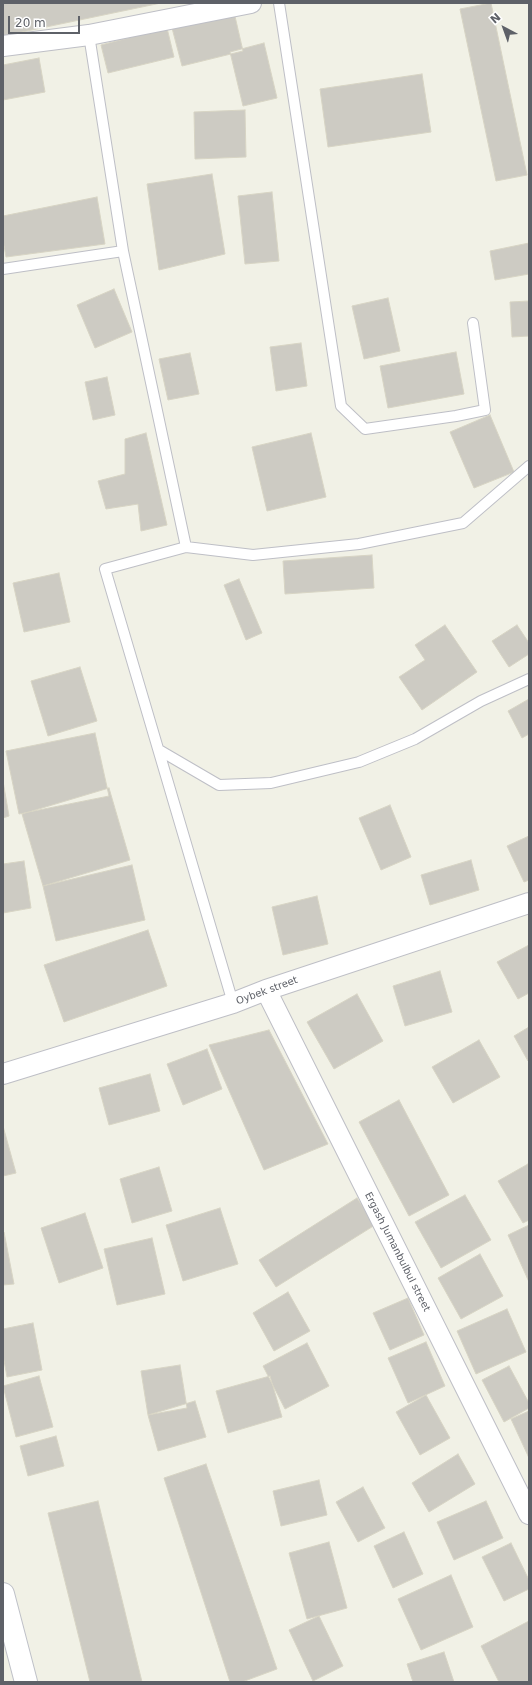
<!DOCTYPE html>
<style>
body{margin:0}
#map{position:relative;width:532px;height:1685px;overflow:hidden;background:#f1f1e6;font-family:"DejaVu Sans",sans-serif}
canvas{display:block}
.frame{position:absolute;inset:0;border:4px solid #5e6168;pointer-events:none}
.north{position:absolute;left:484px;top:8px;width:40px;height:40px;-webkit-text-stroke:3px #fff;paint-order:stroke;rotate:319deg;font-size:11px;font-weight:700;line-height:16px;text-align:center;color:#5e6168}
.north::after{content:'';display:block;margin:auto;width:14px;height:18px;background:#5e6168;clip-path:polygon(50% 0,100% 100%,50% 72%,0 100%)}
.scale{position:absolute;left:8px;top:16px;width:72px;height:18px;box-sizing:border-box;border:2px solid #5e6168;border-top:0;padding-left:5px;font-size:12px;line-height:14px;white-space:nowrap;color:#5e6168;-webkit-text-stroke:3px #fff;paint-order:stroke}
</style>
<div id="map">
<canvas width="532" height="1685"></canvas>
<div class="frame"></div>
<div class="north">N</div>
<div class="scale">20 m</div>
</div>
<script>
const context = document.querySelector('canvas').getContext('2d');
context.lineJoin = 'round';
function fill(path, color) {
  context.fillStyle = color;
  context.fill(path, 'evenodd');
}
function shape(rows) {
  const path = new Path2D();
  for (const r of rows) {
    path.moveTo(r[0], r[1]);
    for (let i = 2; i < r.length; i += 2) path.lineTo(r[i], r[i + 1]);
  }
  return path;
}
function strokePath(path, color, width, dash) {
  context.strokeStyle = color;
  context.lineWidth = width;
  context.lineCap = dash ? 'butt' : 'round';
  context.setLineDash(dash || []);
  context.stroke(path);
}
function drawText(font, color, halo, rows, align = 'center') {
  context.font = font + ' "DejaVu Sans",sans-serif';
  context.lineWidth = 3.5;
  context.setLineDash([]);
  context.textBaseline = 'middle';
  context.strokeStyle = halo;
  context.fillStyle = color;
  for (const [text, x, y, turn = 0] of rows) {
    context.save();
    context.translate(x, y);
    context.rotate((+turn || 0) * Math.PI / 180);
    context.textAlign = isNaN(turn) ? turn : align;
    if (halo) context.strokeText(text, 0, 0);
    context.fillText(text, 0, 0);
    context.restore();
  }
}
const building = shape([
 [3,3,161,3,3,36,3,3],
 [491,3,527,175,496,181,460,9,491,3],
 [234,12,243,51,182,66,172,28,234,12],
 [167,28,174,57,108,73,101,45,167,28],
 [264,43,277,98,243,106,230,52,264,43],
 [39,58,45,92,3,100,3,65,39,58],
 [422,74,431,132,328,147,320,89,422,74],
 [245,110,246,157,195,159,194,112,245,110],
 [212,174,225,254,159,270,147,184,212,174],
 [272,192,279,261,245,264,238,196,272,192],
 [97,197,105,244,6,257,3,240,3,216,97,197],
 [529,243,529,274,495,280,490,251,529,243],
 [114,289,132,332,95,348,77,305,114,289],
 [388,298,400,351,364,359,352,306,388,298],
 [529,301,529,336,512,337,510,302,529,301],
 [301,343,307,386,276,391,270,347,301,343],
 [456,352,464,394,388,408,380,366,456,352],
 [190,353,199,394,168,400,159,359,190,353],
 [107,377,115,415,93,420,85,382,107,377],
 [490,415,514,472,474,488,450,432,490,415],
 [146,433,167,525,141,531,138,504,106,509,98,481,125,474,125,439,146,433],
 [311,433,326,497,267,511,252,447,311,433],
 [372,555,374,588,285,594,283,561,372,555],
 [59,573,70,622,24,632,13,583,59,573],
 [239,579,262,633,246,640,224,585,239,579],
 [445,625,477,672,422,710,399,677,425,660,415,645,445,625],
 [517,625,529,643,529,654,509,667,492,641,517,625],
 [80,667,97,721,48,736,31,681,80,667],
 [529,699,529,734,522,738,508,711,529,699],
 [95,733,109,796,19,814,6,751,95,733],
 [3,781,9,816,3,818,3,781],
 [109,788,130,860,43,886,22,814,109,788],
 [390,805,411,857,381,870,359,818,390,805],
 [529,836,529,880,524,882,507,846,529,836],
 [471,860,479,890,430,905,421,875,471,860],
 [24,861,31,908,3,913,3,864,24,861],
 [132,865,145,920,56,941,43,886,132,865],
 [317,896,328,944,283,955,272,907,317,896],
 [148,930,167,986,64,1022,44,965,148,930],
 [529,945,529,993,518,999,497,962,529,945],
 [440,971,452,1012,405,1026,393,986,440,971],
 [357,994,383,1041,334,1069,307,1022,357,994],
 [529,1027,529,1060,528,1061,514,1036,529,1027],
 [269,1030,328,1144,264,1170,209,1045,269,1030],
 [479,1040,500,1077,453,1103,432,1067,479,1040],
 [207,1049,222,1089,183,1105,167,1064,207,1049],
 [150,1074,160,1111,109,1125,99,1088,150,1074],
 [399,1100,449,1195,409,1216,359,1122,399,1100],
 [3,1126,16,1173,3,1176,3,1126],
 [528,1164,529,1220,523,1223,498,1181,528,1164],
 [159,1167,172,1211,132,1223,120,1179,159,1167],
 [465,1195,491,1240,441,1268,415,1222,465,1195],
 [357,1198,375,1225,276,1287,259,1260,357,1198],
 [220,1208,238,1264,183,1281,166,1225,220,1208],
 [85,1213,103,1268,59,1283,41,1228,85,1213],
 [529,1225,529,1282,508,1235,529,1225],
 [3,1232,4,1232,14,1284,3,1285,3,1232],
 [152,1238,165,1294,117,1305,104,1249,152,1238],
 [480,1254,503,1296,461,1319,438,1278,480,1254],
 [288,1292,310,1331,274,1351,253,1313,288,1292],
 [408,1298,424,1335,390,1350,373,1313,408,1298],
 [507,1309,526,1352,476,1374,457,1331,507,1309],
 [33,1323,42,1370,7,1377,3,1355,3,1329,33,1323],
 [426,1342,445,1386,408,1403,388,1358,426,1342],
 [307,1343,329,1386,285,1409,263,1366,307,1343],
 [180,1365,187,1408,148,1415,141,1371,180,1365],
 [509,1366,529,1403,529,1408,504,1422,482,1380,509,1366],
 [39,1376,53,1427,16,1437,3,1386,39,1376],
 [270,1376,282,1417,228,1433,216,1391,270,1376],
 [426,1395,450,1438,420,1455,396,1412,426,1395],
 [195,1401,206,1437,158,1451,148,1415,195,1401],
 [529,1411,529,1458,511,1419,529,1411],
 [56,1436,64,1466,28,1476,20,1446,56,1436],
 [458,1454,475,1484,429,1512,412,1483,458,1454],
 [206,1464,277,1669,242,1682,230,1682,164,1478,206,1464],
 [319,1480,327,1515,281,1526,273,1491,319,1480],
 [363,1487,385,1528,358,1542,336,1502,363,1487],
 [98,1501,142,1682,90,1682,48,1513,98,1501],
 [486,1501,503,1538,454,1560,437,1522,486,1501],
 [404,1532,423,1574,393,1588,374,1546,404,1532],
 [329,1542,347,1608,307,1619,289,1553,329,1542],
 [511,1543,529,1580,529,1589,504,1601,482,1557,511,1543],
 [451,1575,473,1627,421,1650,398,1599,451,1575],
 [319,1616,343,1666,313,1681,289,1630,319,1616],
 [529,1621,529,1682,499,1682,481,1646,529,1621],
 [444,1652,454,1682,413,1682,407,1664,444,1652]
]);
fill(building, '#cdcbc3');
strokePath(building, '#d7d4c4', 1);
const lane = shape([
 [279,3,341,406,365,429,456,416,485,410,473,323],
 [89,35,123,251,186,547,105,569,233,1003],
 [3,269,123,251],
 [186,547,253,555,359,544,463,523,529,466],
 [159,750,219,785,271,783,359,762,415,739,481,701,529,679]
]);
const street = shape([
 [3,46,89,35,251,3],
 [266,990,529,1514],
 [3,1074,233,1003,266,990,529,903]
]);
const secondary = shape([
 [3,1594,26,1682]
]);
strokePath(lane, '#bebfc6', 12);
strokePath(street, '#bebfc6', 22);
strokePath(secondary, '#bfc1c8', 24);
strokePath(lane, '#fff', 10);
strokePath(street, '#fff', 20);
strokePath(secondary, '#fff', 22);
drawText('10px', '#5e6168', '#fff', [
 ["Oybek street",267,991,-20],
 ["Ergash Jumanbulbul street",397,1252,63]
]);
</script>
